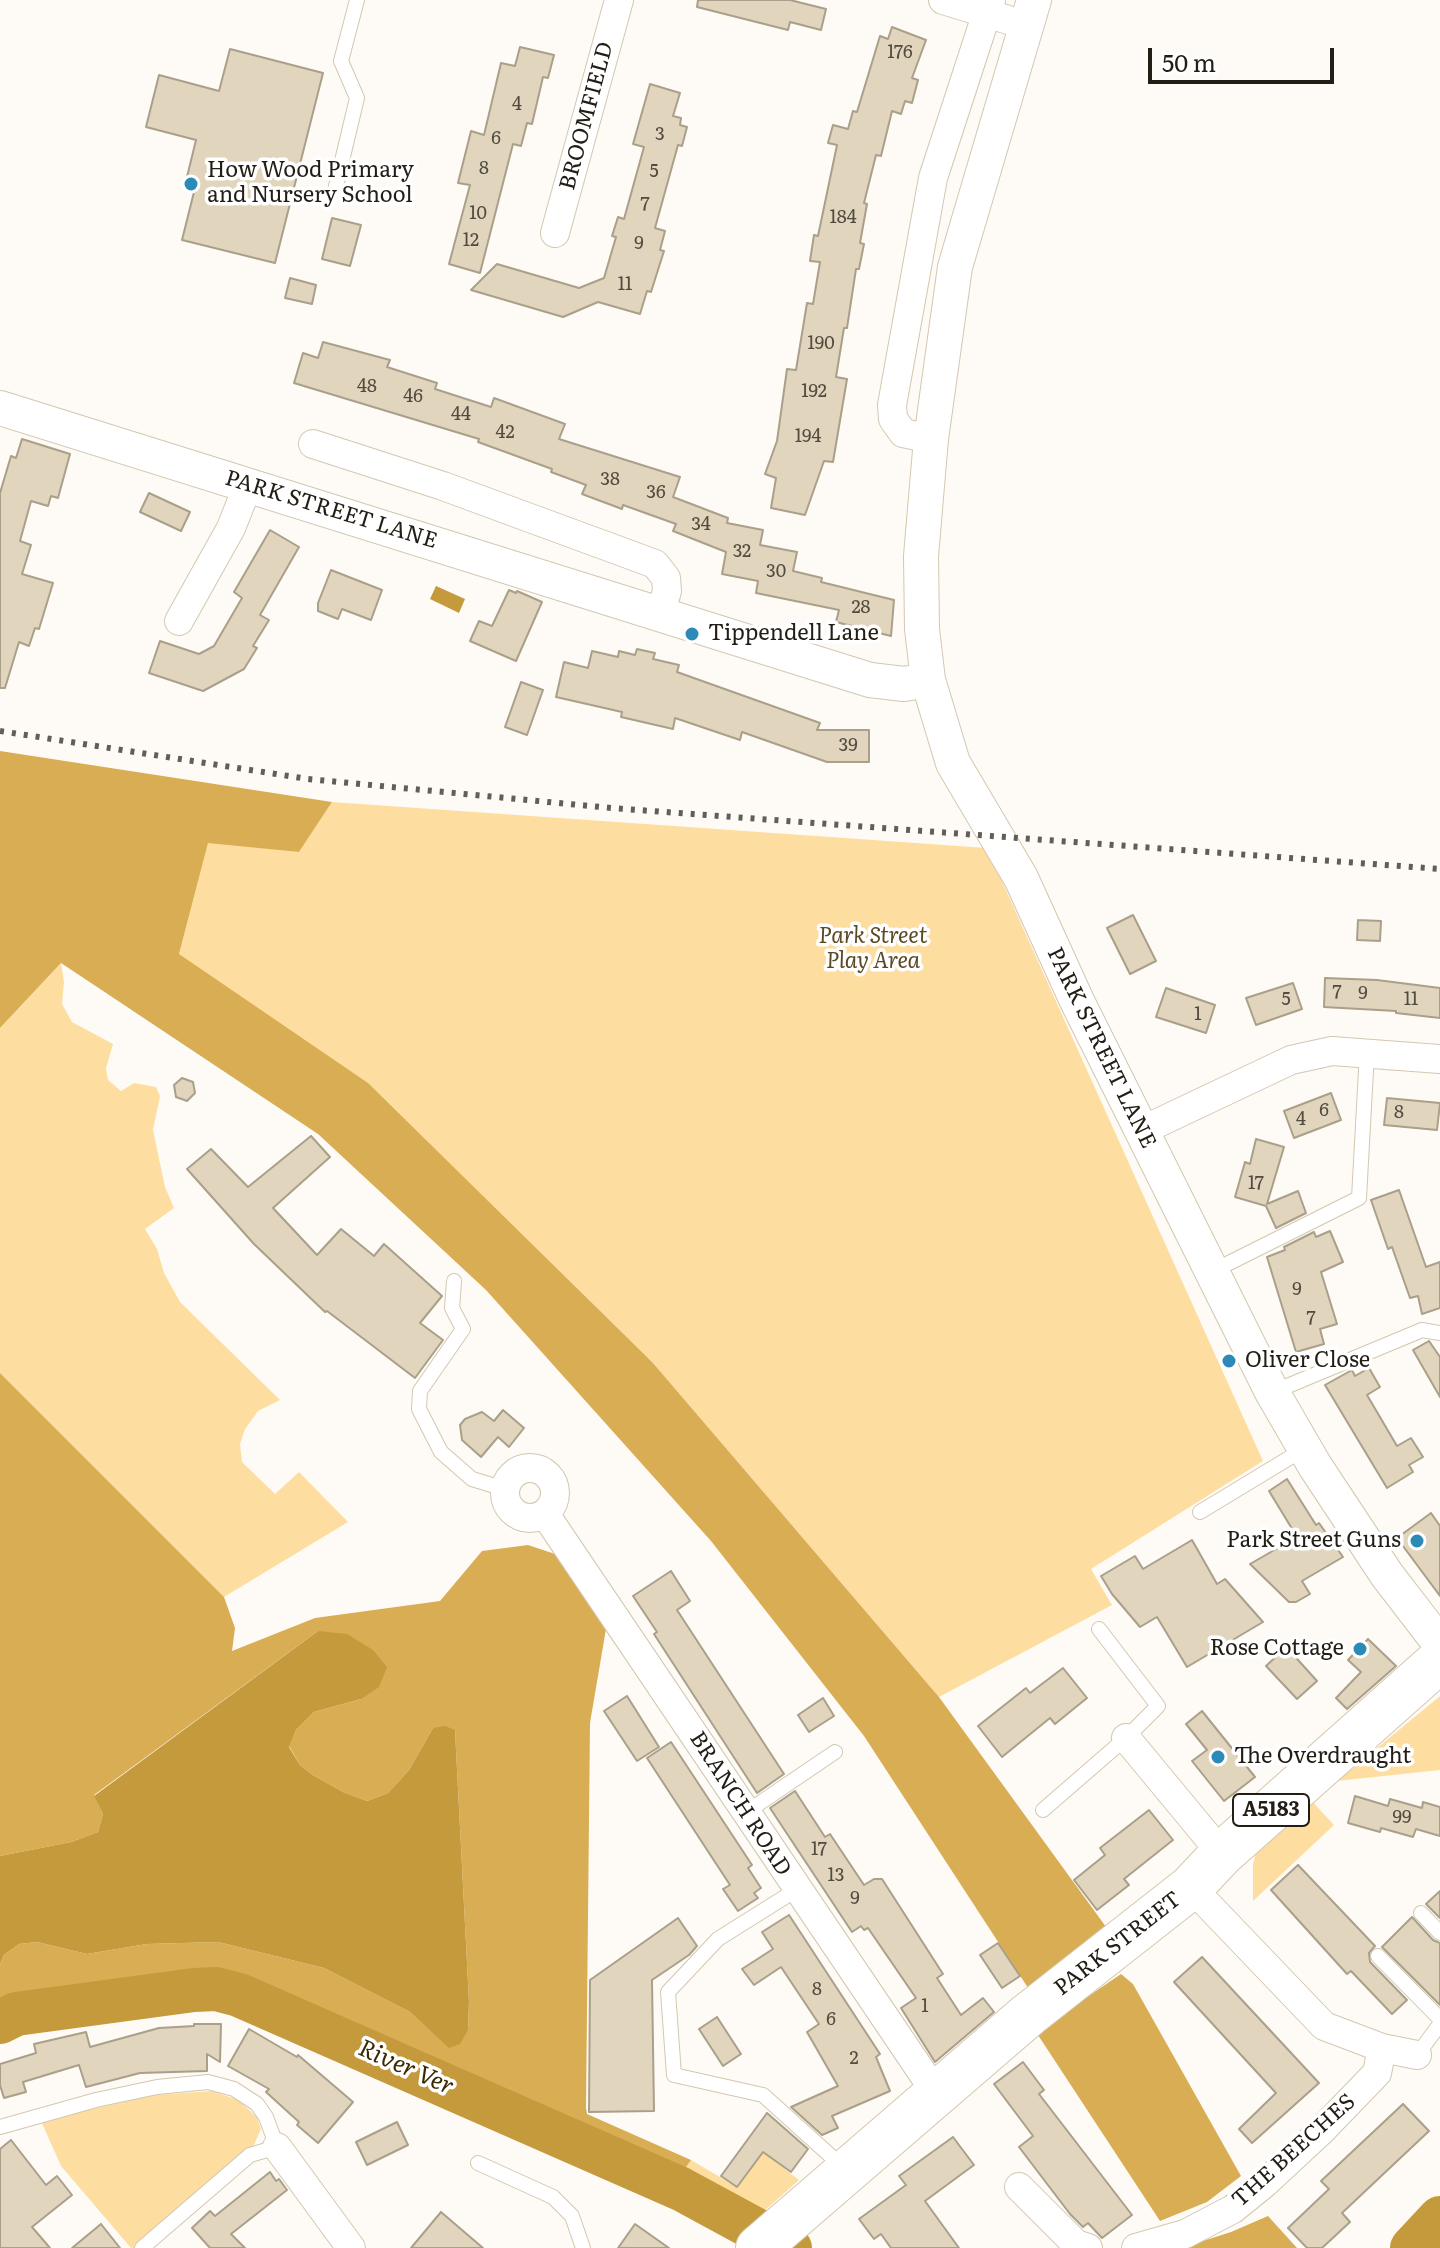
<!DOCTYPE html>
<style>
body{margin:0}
#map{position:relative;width:1440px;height:2248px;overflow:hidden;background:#fefbf6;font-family:Literata,serif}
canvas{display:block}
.scale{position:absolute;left:1148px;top:48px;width:186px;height:36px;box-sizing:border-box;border:4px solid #221d15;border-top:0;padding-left:10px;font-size:24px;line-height:28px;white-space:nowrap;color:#221d15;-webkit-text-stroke:6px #fff;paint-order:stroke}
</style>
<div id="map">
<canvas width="1440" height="2248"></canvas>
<div class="scale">50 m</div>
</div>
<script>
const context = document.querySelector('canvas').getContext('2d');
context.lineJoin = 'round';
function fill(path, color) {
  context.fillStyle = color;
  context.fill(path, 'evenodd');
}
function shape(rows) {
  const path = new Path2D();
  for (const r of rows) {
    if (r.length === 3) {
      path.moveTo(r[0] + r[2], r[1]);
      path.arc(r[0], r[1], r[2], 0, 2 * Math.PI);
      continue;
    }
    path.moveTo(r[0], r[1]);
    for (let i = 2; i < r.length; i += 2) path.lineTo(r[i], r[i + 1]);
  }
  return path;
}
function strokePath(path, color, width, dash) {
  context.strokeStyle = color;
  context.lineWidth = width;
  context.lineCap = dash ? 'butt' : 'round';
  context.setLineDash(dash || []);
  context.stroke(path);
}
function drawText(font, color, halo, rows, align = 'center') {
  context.font = font + ' Literata,serif';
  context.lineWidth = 7;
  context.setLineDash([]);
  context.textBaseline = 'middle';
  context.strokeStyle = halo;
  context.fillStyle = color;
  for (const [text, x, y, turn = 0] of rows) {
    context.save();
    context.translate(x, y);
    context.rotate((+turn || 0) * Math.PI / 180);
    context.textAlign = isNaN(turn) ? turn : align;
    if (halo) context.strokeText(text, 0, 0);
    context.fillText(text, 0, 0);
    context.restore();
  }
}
fill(shape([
 [332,802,987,848,1263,1461,1091,1569,1112,1605,939,1697,653,1363,179,954,208,842,299,852],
 [61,963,64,982,62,1004,72,1022,113,1044,106,1068,108,1080,121,1091,134,1083,156,1087,160,1096,153,1130,165,1187,174,1208,145,1229,157,1249,164,1273,180,1302,280,1400,258,1411,245,1429,240,1444,242,1462,275,1494,299,1472,348,1522,224,1597,0,1373,0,1028],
 [1440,1696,1440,1770,1337,1781],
 [1310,1799,1334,1825,1253,1901,1253,1864,1258,1844],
 [212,2091,238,2100,257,2117,261,2129,254,2145,135,2248,131,2248,61,2166,41,2121,153,2095],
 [763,2152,799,2180,753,2221,678,2179,691,2160,737,2187]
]), '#fedea0');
fill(shape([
 [0,751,332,802,299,852,208,843,179,954,368,1083,653,1363,939,1697,1109,1931,1032,1994,864,1736,711,1541,486,1290,318,1134,61,963,0,1028],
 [0,1373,224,1597,235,1628,232,1651,315,1618,440,1601,482,1551,528,1545,555,1554,607,1623,590,1723,586,2108,587,2114,691,2160,678,2179,580,2131,227,1977,210,1978,184,1985,127,1994,55,2002,0,2014,0,1964,4,1955,19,1944,37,1942,87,1954,147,1944,218,1942,324,1968,410,2012,449,2047,468,2030,469,2002,455,1730,433,1728,409,1770,388,1793,367,1801,343,1792,313,1775,300,1765,289,1746,296,1730,314,1712,361,1699,318,1631,94,1795,103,1814,98,1832,71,1842,0,1856],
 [1121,1974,1133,1984,1241,2176,1207,2202,1160,2221,1036,2032],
 [1268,2216,1297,2248,1181,2248,1231,2232]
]), '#d9ad53');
fill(shape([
 [436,586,465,599,459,613,430,599],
 [318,1631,347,1634,373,1650,387,1667,379,1687,361,1699,314,1712,296,1730,289,1747,300,1765,313,1775,343,1792,367,1801,388,1793,409,1770,433,1728,445,1726,455,1730,469,2002,468,2030,460,2044,449,2048,410,2012,324,1968,218,1942,147,1944,87,1954,37,1942,19,1944,4,1955,0,1964,0,1856,71,1842,98,1832,103,1814,94,1796]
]), '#c59a3d');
strokePath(shape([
 [0,2022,16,2014,194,1990,216,1989,239,1995,681,2189,790,2248],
 [1412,2248,1440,2218]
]), '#c59a3d', 44);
const building = shape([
 [698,0,790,0,826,9,821,30,790,22,788,30,697,7,698,0],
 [892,27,926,40,912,78,918,80,912,103,905,101,901,114,892,111,881,156,876,155,864,203,867,204,860,243,864,244,859,269,856,269,847,328,844,328,836,377,847,379,833,462,824,461,805,515,771,508,776,478,765,474,777,441,787,369,796,370,807,303,813,304,820,262,810,261,814,235,818,236,837,145,828,143,833,125,848,129,853,111,857,112,880,36,888,39,892,27],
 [520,47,554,55,548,78,543,77,532,124,527,123,521,146,513,144,480,273,449,264,470,185,458,183,471,131,484,135,501,63,515,66,520,47],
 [230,49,323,73,275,263,182,240,196,184,186,181,196,140,146,127,159,75,219,91,230,49],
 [650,84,680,93,673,116,681,118,680,125,687,127,682,146,678,145,655,228,665,231,660,250,664,251,651,292,647,291,640,314,598,302,563,317,471,290,497,264,579,288,604,278,616,237,612,236,618,217,624,219,644,147,633,144,650,84],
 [332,218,361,225,350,266,322,259,332,218],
 [290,278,316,285,312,304,285,298,290,278],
 [323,342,390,360,387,367,437,383,435,389,491,407,494,398,565,424,559,439,680,477,673,497,728,518,727,523,763,530,760,545,797,552,793,571,822,578,821,582,894,600,891,636,836,622,839,610,756,593,758,581,722,574,726,552,673,531,676,524,623,505,622,509,582,494,586,485,551,472,552,469,478,442,479,439,294,383,303,353,318,358,323,342],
 [22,439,70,454,58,498,51,496,48,506,31,501,20,541,31,545,22,574,53,583,39,629,35,628,29,646,19,642,5,688,0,688,0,493,11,456,16,458,22,439],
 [149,493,190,512,181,531,140,512,149,493],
 [270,530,299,547,260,615,269,620,253,646,257,648,244,669,203,691,149,673,160,641,199,654,214,646,242,598,234,592,270,530],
 [331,570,382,590,371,620,342,609,338,619,318,611,318,603,331,570],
 [509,590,516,593,517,591,542,602,516,661,470,641,479,621,492,626,509,590],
 [637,649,655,653,653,659,679,665,677,672,820,723,817,730,869,730,869,762,827,762,742,732,740,740,675,718,673,729,621,717,622,712,556,697,564,662,588,668,592,651,618,657,619,651,635,655,637,649],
 [521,682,543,690,527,735,505,727,521,682],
 [1133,915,1156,961,1130,974,1107,928,1133,915],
 [1358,920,1381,921,1380,941,1357,940,1358,920],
 [1325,978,1377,980,1440,988,1440,1018,1396,1013,1396,1011,1324,1007,1325,978],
 [1293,983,1302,1009,1256,1025,1246,998,1293,983],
 [1166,988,1215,1005,1206,1033,1156,1017,1166,988],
 [182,1078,193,1082,195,1093,187,1101,176,1097,174,1085,182,1078],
 [1331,1093,1341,1120,1294,1138,1284,1111,1331,1093],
 [1387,1098,1440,1103,1437,1130,1384,1125,1387,1098],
 [311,1136,330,1157,273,1208,317,1255,341,1229,374,1256,384,1244,442,1296,420,1323,443,1340,415,1378,327,1311,325,1312,254,1244,187,1169,211,1149,248,1187,311,1136],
 [1256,1139,1284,1147,1267,1204,1298,1191,1306,1213,1276,1228,1266,1206,1235,1197,1245,1162,1250,1164,1256,1139],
 [1399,1190,1426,1267,1440,1262,1440,1308,1422,1314,1418,1296,1410,1298,1392,1247,1388,1249,1371,1200,1399,1190],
 [1330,1231,1343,1262,1321,1272,1337,1324,1320,1329,1324,1344,1296,1352,1267,1257,1285,1250,1284,1247,1314,1232,1316,1237,1330,1231],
 [1429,1341,1440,1357,1440,1397,1413,1350,1429,1341],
 [1369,1368,1380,1387,1367,1395,1397,1446,1411,1438,1423,1457,1409,1465,1413,1472,1387,1488,1325,1385,1352,1370,1355,1376,1369,1368],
 [503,1410,524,1428,509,1447,498,1437,481,1457,462,1440,460,1425,465,1419,482,1412,494,1421,503,1410],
 [1287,1479,1316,1525,1319,1523,1343,1557,1302,1581,1310,1594,1296,1602,1289,1602,1250,1564,1297,1537,1269,1491,1287,1479],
 [1431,1513,1440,1526,1440,1596,1397,1538,1431,1513],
 [1192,1540,1217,1584,1225,1579,1263,1622,1187,1667,1157,1617,1140,1627,1112,1594,1101,1576,1135,1556,1143,1569,1192,1540],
 [671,1571,690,1601,677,1610,784,1774,757,1793,654,1634,657,1632,633,1596,671,1571],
 [1368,1639,1396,1666,1347,1709,1336,1698,1361,1672,1348,1660,1368,1639],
 [1282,1651,1290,1651,1317,1681,1297,1699,1266,1666,1282,1651],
 [1063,1668,1087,1698,1055,1724,1050,1718,1002,1757,978,1726,1026,1688,1030,1693,1063,1668],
 [627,1696,659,1747,637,1761,604,1711,627,1696],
 [823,1698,834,1716,809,1732,798,1715,823,1698],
 [1202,1711,1255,1777,1224,1801,1192,1761,1207,1750,1186,1724,1202,1711],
 [671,1742,752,1865,748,1868,761,1888,754,1893,758,1898,738,1911,723,1889,730,1885,647,1758,671,1742],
 [795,1791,825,1837,830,1834,864,1885,874,1879,882,1879,943,1974,937,1978,961,2015,983,1998,994,2012,935,2062,901,2008,916,1998,868,1928,864,1930,861,1926,852,1932,770,1808,795,1791],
 [1355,1796,1388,1806,1390,1799,1422,1808,1423,1802,1440,1807,1440,1836,1416,1829,1413,1837,1381,1828,1380,1832,1348,1823,1355,1796],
 [1149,1810,1173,1840,1124,1879,1129,1885,1097,1910,1074,1880,1105,1855,1100,1848,1149,1810],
 [1298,1865,1375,1946,1369,1953,1370,1962,1407,2000,1392,2014,1351,1971,1347,1974,1271,1890,1298,1865],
 [1440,1891,1440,1918,1426,1904,1440,1891],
 [789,1915,880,2054,876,2057,890,2091,832,2116,838,2128,822,2135,791,2107,838,2086,807,2032,819,2024,781,1967,754,1985,742,1969,773,1949,762,1932,789,1915],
 [1412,1917,1433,1940,1440,1943,1440,2005,1382,1947,1412,1917],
 [678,1918,697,1946,689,1955,652,1980,654,2111,589,2112,590,1980,678,1918],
 [998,1943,1020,1976,1002,1988,980,1955,998,1943],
 [1202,1957,1319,2083,1252,2143,1239,2129,1276,2093,1174,1982,1202,1957],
 [717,2017,741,2054,723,2066,699,2029,717,2017],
 [194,2024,221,2024,220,2062,207,2054,207,2071,140,2073,86,2087,79,2065,23,2082,26,2092,4,2098,0,2085,0,2064,36,2053,34,2044,86,2032,90,2047,159,2028,194,2026,194,2024],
 [249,2029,297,2057,298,2055,353,2102,318,2143,297,2125,299,2122,266,2092,269,2089,228,2066,249,2029],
 [1023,2062,1044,2090,1039,2094,1132,2215,1102,2238,1088,2223,1083,2227,1070,2214,1019,2147,1033,2136,994,2084,1023,2062],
 [1403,2104,1429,2131,1342,2213,1350,2222,1322,2248,1307,2248,1288,2228,1329,2189,1321,2181,1403,2104],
 [767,2113,808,2149,791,2172,763,2152,737,2187,721,2176,767,2113],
 [397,2122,408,2145,367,2165,356,2142,397,2122],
 [953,2137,974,2165,925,2201,959,2248,891,2248,881,2234,874,2239,859,2219,906,2185,899,2176,953,2137],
 [11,2140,46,2185,57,2176,72,2195,32,2227,50,2248,0,2248,0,2149,11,2140],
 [270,2172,276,2181,279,2179,287,2190,231,2234,245,2248,210,2248,192,2228,210,2211,215,2216,270,2172],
 [441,2212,483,2248,411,2248,441,2212],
 [101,2224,120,2248,72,2248,101,2224],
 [635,2224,669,2248,618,2248,635,2224]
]);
fill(building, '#e1d5bd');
strokePath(building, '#aa9f89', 2);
const service = shape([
 [336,186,357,98,341,61,357,0],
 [1211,1272,1359,1198,1367,1052],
 [454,1281,452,1308,463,1329,420,1391,419,1409,441,1452,472,1479,505,1489],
 [1273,1392,1422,1330,1440,1333],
 [1200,1512,1304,1449],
 [1043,1810,1126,1738,1158,1706,1099,1629],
 [748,1811,835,1752],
 [796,1890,718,1939,668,1992,674,2075,763,2095,843,2167],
 [1421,1913,1440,1933],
 [1378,1956,1440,2019],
 [1417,2055,1440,2024],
 [0,2127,96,2100,157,2087,208,2082,234,2089,257,2104,266,2117,277,2147,250,2155,142,2248],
 [478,2163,553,2197,572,2216,583,2248]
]);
const minor = shape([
 [943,0,1025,25],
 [555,233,619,0],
 [931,439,903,433,893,419,892,405,933,178,991,0],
 [313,444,443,486,655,564,666,578,667,591,660,615],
 [179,621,231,528,248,485],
 [1141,1131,1291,1060,1332,1051,1440,1059],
 [530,1493,25],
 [545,1514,936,2093],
 [1126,1738,1222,1854],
 [1191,1887,1324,2026,1382,2048,1417,2055],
 [277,2147,351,2248],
 [1019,2187,1076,2244,1088,2248],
 [1136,2248,1185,2234,1233,2209,1265,2183,1321,2131,1377,2073,1382,2048]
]);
const tertiary = shape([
 [1034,0,955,267,931,439,921,556,922,629,928,680,953,763,1021,878,1077,1001,1272,1392,1315,1466,1387,1575,1440,1644],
 [0,408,870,680,904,684,928,680]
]);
const primary = shape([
 [758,2248,1028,2015,1191,1887,1222,1854,1440,1660]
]);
strokePath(service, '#d3c7af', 16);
strokePath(minor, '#d3c7af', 30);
strokePath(tertiary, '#d3c7af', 36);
strokePath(primary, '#d3c7af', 46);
strokePath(service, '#fff', 14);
strokePath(minor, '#fff', 28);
strokePath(tertiary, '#fff', 34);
strokePath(primary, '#fff', 44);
strokePath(shape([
 [0,731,308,779,611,808,1440,869]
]), '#625d56', 6, [4, 8]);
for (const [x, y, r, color] of [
 [191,184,8,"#2c8ab6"],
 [692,634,8,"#2c8ab6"],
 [1229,1361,8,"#2c8ab6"],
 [1417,1541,8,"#2c8ab6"],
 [1360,1649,8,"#2c8ab6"],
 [1218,1757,8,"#2c8ab6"]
]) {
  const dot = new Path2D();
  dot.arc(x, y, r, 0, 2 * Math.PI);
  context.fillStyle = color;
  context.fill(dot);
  strokePath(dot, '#fff', 3);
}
drawText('18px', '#524b3f', null, [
 ["176",900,53],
 ["4",517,105],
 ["3",660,135],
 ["6",496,139],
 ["8",484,169],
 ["5",654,172],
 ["7",645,205],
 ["10",478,214],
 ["184",843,218],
 ["12",471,241],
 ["9",639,244],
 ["11",625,285],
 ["190",821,344],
 ["48",367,387],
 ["192",814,392],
 ["46",413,397],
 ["44",461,415],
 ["42",505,433],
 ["194",808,437],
 ["38",610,480],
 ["36",656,493],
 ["34",701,525],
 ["32",742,552],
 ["30",776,572],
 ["28",861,608],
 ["39",848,746],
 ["7",1337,993],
 ["9",1363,994],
 ["5",1286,1000],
 ["11",1411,1000],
 ["1",1198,1015],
 ["6",1324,1111],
 ["8",1399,1113],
 ["4",1301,1120],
 ["17",1256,1184],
 ["9",1297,1290],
 ["7",1311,1319],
 ["99",1402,1818],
 ["17",819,1850],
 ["13",836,1876],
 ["9",855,1899],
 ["8",817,1990],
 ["1",925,2007],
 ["6",831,2020],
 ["2",854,2059]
]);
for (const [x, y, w] of [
 [1271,1810,76]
]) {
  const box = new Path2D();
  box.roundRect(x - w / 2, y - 16, w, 32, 6);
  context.fillStyle = '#fff';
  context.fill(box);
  strokePath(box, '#221d15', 2);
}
drawText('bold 20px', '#221d15', null, [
 ["A5183",1271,1810]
]);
drawText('22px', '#221d15', '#fff', [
 ["BROOMFIELD",587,116,-75],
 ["PARK STREET LANE",331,510,17],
 ["PARK STREET LANE",1101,1048,64],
 ["BRANCH ROAD",740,1804,57],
 ["PARK STREET",1118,1944,-38],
 ["THE BEECHES",1294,2151,-42]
]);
drawText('22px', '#221d15', '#fff', [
 ["How Wood Primary",207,171],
 ["and Nursery School",207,196],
 ["Tippendell Lane",708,634],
 ["Oliver Close",1245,1361],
 ["Park Street Guns",1401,1541,"right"],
 ["Rose Cottage",1344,1649,"right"],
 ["The Overdraught",1234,1757]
], 'left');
drawText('italic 22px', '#5c4924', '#fff', [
 ["Park Street",873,937],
 ["Play Area",873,962]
]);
drawText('italic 24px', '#3b2a01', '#fff', [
 ["River Ver",406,2068,24]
]);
</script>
